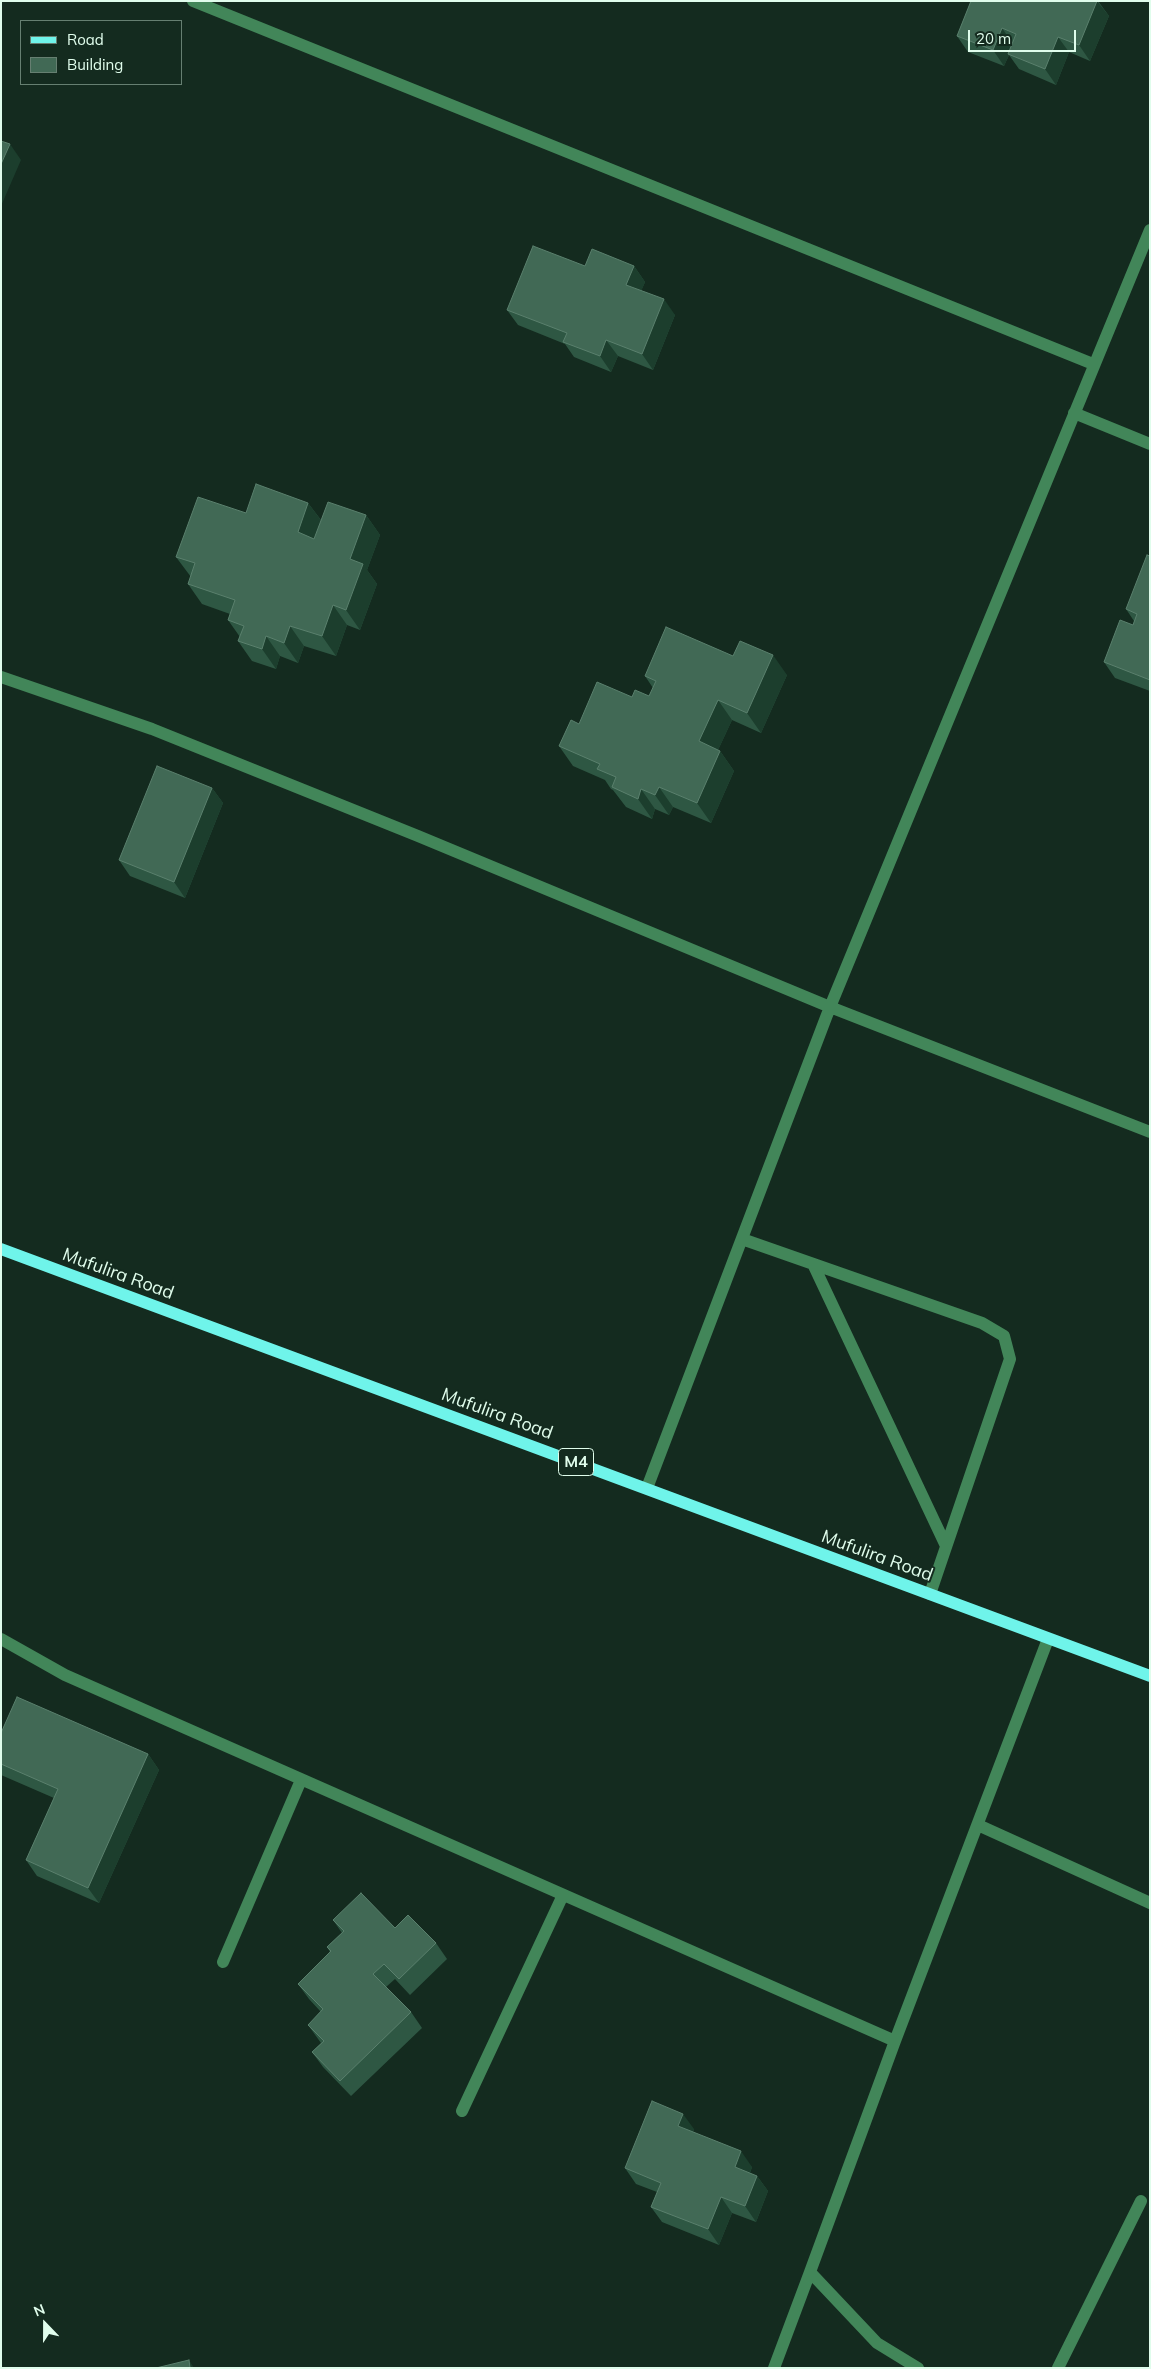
<!DOCTYPE html>
<style>
body{margin:0}
#map{position:relative;width:1151px;height:2369px;overflow:hidden;background:#142b1f;font-family:Mulish,sans-serif}
canvas{display:block}
.frame{position:absolute;inset:0;border:2px solid #e0fdec;pointer-events:none}
.legend{position:absolute;left:20px;top:20px;width:162px;height:65px;box-sizing:border-box;background:#142b1f;border:1px solid #667f71;margin:0;padding:6px 9px;list-style:none;font-size:15px;color:#e0fdec}
.legend li{display:flex;align-items:center;gap:10px;height:25px}
.legend b{width:25px;border:1px solid #667f71}
.north{position:absolute;left:20px;top:2299px;width:50px;height:50px;-webkit-text-stroke:4px #142b1f;paint-order:stroke;rotate:338deg;font-size:14px;font-weight:700;line-height:20px;text-align:center;color:#e0fdec}
.north::after{content:'';display:block;margin:auto;width:18px;height:22px;background:#e0fdec;clip-path:polygon(50% 0,100% 100%,50% 72%,0 100%)}
.scale{position:absolute;left:968px;top:30px;width:108px;height:22px;box-sizing:border-box;border:2px solid #e0fdec;border-top:0;padding-left:6px;font-size:15px;line-height:18px;white-space:nowrap;color:#e0fdec;-webkit-text-stroke:4px #142b1f;paint-order:stroke}
</style>
<div id="map">
<canvas width="1151" height="2369"></canvas>
<div class="frame"></div>
<ul class="legend">
<li><b style="height:6px;background:#6ff4ea"></b>Road</li>
<li><b style="height:14px;background:#416955"></b>Building</li>
</ul>
<div class="north">N</div>
<div class="scale">20 m</div>
</div>
<script>
const context = document.querySelector('canvas').getContext('2d');
context.lineJoin = 'round';
function shape(rows) {
  const path = new Path2D();
  for (const r of rows) {
    path.moveTo(r[0], r[1]);
    for (let i = 2; i < r.length; i += 2) path.lineTo(r[i], r[i + 1]);
  }
  return path;
}
function strokePath(path, color, width, dash) {
  context.strokeStyle = color;
  context.lineWidth = width;
  context.lineCap = dash ? 'butt' : 'round';
  context.setLineDash(dash || []);
  context.stroke(path);
}
function fill(path, color) {
  context.fillStyle = color;
  context.fill(path, 'evenodd');
}
function drawText(font, color, halo, rows, align = 'center') {
  context.font = font + ' Mulish,sans-serif';
  context.lineWidth = 4;
  context.setLineDash([]);
  context.textBaseline = 'middle';
  context.strokeStyle = halo;
  context.fillStyle = color;
  for (const [text, x, y, turn = 0] of rows) {
    context.save();
    context.translate(x, y);
    context.rotate((+turn || 0) * Math.PI / 180);
    context.textAlign = isNaN(turn) ? turn : align;
    if (halo) context.strokeText(text, 0, 0);
    context.fillText(text, 0, 0);
    context.restore();
  }
}
strokePath(shape([
 [193,1,1093,364],
 [1074,413,1150,444],
 [1,677,152,729,418,836,830,1007,1150,1132],
 [742,1239,982,1323,1004,1336,1010,1359,930,1594],
 [813,1264,946,1546],
 [647,1488,830,1007,1150,230],
 [1,1639,65,1675,895,2041],
 [978,1825,1150,1903],
 [223,1962,301,1780],
 [462,2111,563,1895],
 [774,2368,810,2272],
 [918,2368,877,2343,810,2272,895,2041,1048,1639],
 [1058,2368,1141,2201]
]), '#428659', 12);
strokePath(shape([
 [1,1249,1150,1676]
]), '#6ff4ea', 12);
fill(shape([
 [971,1,1098,1,1109,16,1090,61,1069,52,1056,85,1019,69,1009,55,1004,66,968,52,957,36],
 [585,266,634,266,645,282,641,291,675,315,653,370,618,356,611,372,574,357,565,344,518,325,507,310],
 [308,503,321,520,366,515,380,535,367,570,377,584,360,630,347,625,336,656,304,646,298,663,280,656,276,669,252,661,238,641,240,637,228,620,230,614,202,604,188,584,191,577,176,557,246,513],
 [1150,556,1150,691,1115,678,1104,662,1133,625,1134,621,1126,609],
 [733,656,787,675,761,733,732,720,718,750,720,751,734,771,711,823,673,807,669,815,655,809,652,819,626,807,613,790,611,789,605,780,573,766,559,746,579,724,632,697,649,696,653,688,645,676],
 [212,788,223,803,185,898,130,876,119,860],
 [1,1733,148,1754,159,1770,99,1903,37,1876,26,1860,54,1798,1,1775],
 [333,1920,395,1928,436,1943,447,1959,410,1995,395,1979,386,1987,411,2012,422,2028,351,2096,323,2067,312,2052,321,2043,308,2025,321,2012,309,1999,298,1984,330,1952,327,1947,342,1933],
 [694,2129,693,2132,752,2167,750,2173,757,2176,768,2191,756,2222,732,2213,719,2245,662,2222,651,2207,657,2192,636,2184,625,2168]
]), '#2e5743');
fill(shape([
 [1097,1,1109,16,1090,61,1079,45],
 [1002,28,1013,44,1008,54,1009,55,1004,66,993,50],
 [1058,37,1069,52,1056,85,1045,69],
 [10,144,21,160,1,206,1,164],
 [634,266,645,282,637,301,626,285],
 [664,299,675,315,653,370,642,354],
 [606,340,618,356,611,372,600,356],
 [308,503,323,523,312,553,298,532],
 [366,515,380,535,367,570,377,584,360,630,346,610,350,559],
 [333,605,347,625,336,656,322,636],
 [290,626,304,646,298,663,284,643],
 [266,636,280,656,276,669,262,649],
 [773,655,787,675,761,733,747,713],
 [718,700,732,720,713,761,699,741],
 [720,751,734,771,711,823,697,803],
 [659,787,673,807,669,815,655,795],
 [212,788,223,803,185,898,174,882],
 [641,789,655,809,652,819,638,799],
 [148,1754,159,1770,99,1903,88,1888],
 [683,2114,694,2129,689,2141,678,2126],
 [741,2151,752,2167,746,2183,735,2167],
 [757,2176,768,2191,756,2222,745,2206],
 [721,2197,732,2213,719,2245,708,2229],
 [189,2360,194,2368,190,2368]
]), '#1c3e2d');
const building = shape([
 [971,1,1097,1,1079,45,1058,37,1045,69,1008,54,1016,34,1002,28,993,50,957,36,971,1],
 [1,141,10,144,1,164,1,141],
 [533,246,585,266,592,249,634,266,626,285,664,299,642,354,606,340,600,356,563,342,567,333,507,310,533,246],
 [256,484,308,503,298,532,314,539,328,502,366,515,350,559,363,564,346,610,333,605,322,636,290,626,284,643,266,636,262,649,238,641,244,626,228,620,235,600,188,584,195,563,176,557,198,497,246,513,256,484],
 [1147,555,1150,556,1150,680,1104,662,1120,620,1133,625,1137,614,1126,609,1147,555],
 [666,627,733,656,740,641,773,655,747,713,718,700,699,741,720,751,697,803,659,787,655,795,641,789,638,799,612,787,616,777,597,769,600,764,559,746,571,720,579,724,597,682,632,697,635,690,649,696,656,681,645,676,666,627],
 [157,766,212,788,174,882,119,860,157,766],
 [17,1697,148,1754,88,1888,26,1860,58,1789,1,1764,1,1733,17,1697],
 [361,1893,395,1928,408,1915,436,1943,399,1979,384,1964,373,1974,411,2012,340,2081,312,2052,324,2041,308,2025,323,2009,298,1984,331,1951,327,1947,344,1931,333,1920,361,1893],
 [652,2101,683,2114,678,2126,741,2151,735,2167,757,2176,745,2206,721,2197,708,2229,651,2207,661,2183,625,2168,652,2101],
 [189,2360,190,2368,156,2368,189,2360]
]);
fill(building, '#416955');
strokePath(building, '#5a806d', 1);
for (const [x, y, w] of [
 [576,1462,35]
]) {
  const box = new Path2D();
  box.roundRect(x - w / 2, y - 13.5, w, 27, 4);
  context.fillStyle = '#142b1f';
  context.fill(box);
  strokePath(box, '#e0fdec', 1);
}
drawText('bold 16px', '#e0fdec', null, [
 ["M4",576,1462]
]);
drawText('18px', '#e0fdec', '#142b1f', [
 ["Mufulira Road",118,1274,20],
 ["Mufulira Road",497,1414,20],
 ["Mufulira Road",877,1556,20]
]);
</script>
